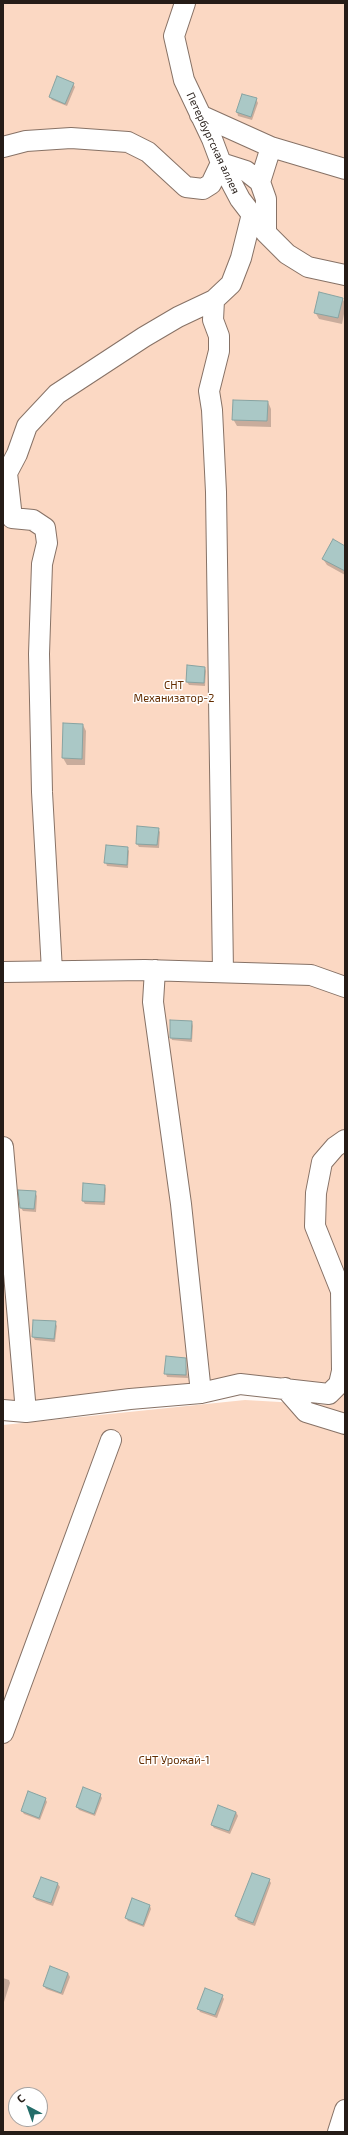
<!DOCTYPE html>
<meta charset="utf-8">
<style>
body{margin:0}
#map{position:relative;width:348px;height:2135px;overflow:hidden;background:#fffaf7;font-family:"Exo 2",sans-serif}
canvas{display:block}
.frame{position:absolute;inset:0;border:4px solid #251c17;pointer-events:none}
.north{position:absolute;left:8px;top:2087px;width:40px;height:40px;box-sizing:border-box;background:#fff;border:1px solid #a8a4a2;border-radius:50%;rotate:319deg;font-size:11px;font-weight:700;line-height:16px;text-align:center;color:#251c17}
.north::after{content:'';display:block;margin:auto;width:14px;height:18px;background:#236d69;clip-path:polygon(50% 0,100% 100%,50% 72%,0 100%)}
</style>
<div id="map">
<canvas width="348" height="2135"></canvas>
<div class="frame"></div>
<div class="north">С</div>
</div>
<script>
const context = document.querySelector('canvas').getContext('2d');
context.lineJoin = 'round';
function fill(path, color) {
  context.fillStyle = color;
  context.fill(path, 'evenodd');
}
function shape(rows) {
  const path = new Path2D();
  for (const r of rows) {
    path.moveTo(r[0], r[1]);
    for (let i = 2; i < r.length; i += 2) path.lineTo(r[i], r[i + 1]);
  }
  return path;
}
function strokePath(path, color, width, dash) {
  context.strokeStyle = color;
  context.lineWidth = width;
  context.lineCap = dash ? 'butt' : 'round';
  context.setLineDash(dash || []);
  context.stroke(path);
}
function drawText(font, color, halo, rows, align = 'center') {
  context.font = font + ' "Exo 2",sans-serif';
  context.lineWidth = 3;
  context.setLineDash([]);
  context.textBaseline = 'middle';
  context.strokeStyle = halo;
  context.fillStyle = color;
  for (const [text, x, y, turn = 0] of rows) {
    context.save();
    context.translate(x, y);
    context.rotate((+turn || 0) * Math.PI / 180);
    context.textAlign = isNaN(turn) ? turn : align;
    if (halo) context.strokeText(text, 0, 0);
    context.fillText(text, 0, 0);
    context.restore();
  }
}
fill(shape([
 [3,3,345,3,345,2132,3,2132,3,1425,245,1400,332,1405,339,1399,241,1380,3,1405],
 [16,2095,40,2095,40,2119,16,2119]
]), '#fbd8c3');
fill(shape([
 [73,84,75,87,67,106,52,100,50,97],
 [242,95,256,99,258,103,252,120,238,116,237,112],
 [342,298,345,303,345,309,342,324,319,319,315,312],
 [268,402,271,409,271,427,237,426,233,419],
 [345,547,345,575,327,565,323,559],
 [205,668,206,671,205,686,189,685,187,682],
 [83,725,86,731,85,765,67,765,63,758],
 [158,829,160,832,159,848,139,847,137,844],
 [127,848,129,851,128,868,107,866,106,863],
 [192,1022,193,1026,192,1042,172,1040,171,1037],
 [105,1186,106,1189,105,1205,85,1204,83,1201],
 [35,1192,37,1196,36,1212,23,1211,21,1208],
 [55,1322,57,1326,55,1342,35,1340,33,1337],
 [185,1358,188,1378,167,1377,166,1374],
 [100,1795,102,1798,95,1816,79,1810,77,1807],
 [45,1798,47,1802,40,1820,24,1814,22,1811],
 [236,1812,238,1816,230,1834,214,1828,212,1825],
 [41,1878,58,1884,60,1887,53,1906,36,1900,34,1897],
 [269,1880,271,1883,255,1926,238,1920,236,1916],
 [150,1906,151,1909,144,1927,128,1921,126,1918],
 [68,1973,70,1977,63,1995,46,1989,44,1986],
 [3,1978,9,1980,10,1983,4,2002],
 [222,1996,224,1999,217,2018,200,2012,198,2008]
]), '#0003');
const building = shape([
 [57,76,74,83,65,104,49,97,57,76],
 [242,94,257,98,251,117,236,112,242,94],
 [319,292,343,298,338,318,314,313,319,292],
 [233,400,268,401,267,421,232,420,233,400],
 [333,539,345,546,345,571,322,559,333,539],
 [187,665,205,667,204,683,186,682,187,665],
 [63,723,83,724,82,759,62,758,63,723],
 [137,826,159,828,157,845,136,844,137,826],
 [106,845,128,847,127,865,104,863,106,845],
 [170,1020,192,1021,191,1039,170,1038,170,1020],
 [83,1183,105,1185,104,1202,82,1201,83,1183],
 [18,1190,36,1191,34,1209,20,1208,18,1190],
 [33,1320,56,1321,54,1339,32,1337,33,1320],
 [166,1356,186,1358,186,1375,164,1374,166,1356],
 [83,1787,101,1794,94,1814,76,1807,83,1787],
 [28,1791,46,1798,39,1818,21,1811,28,1791],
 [218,1805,236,1812,229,1831,211,1825,218,1805],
 [252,1873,270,1879,253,1923,235,1916,252,1873],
 [41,1877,58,1883,51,1903,33,1897,41,1877],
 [132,1898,150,1905,143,1925,125,1918,132,1898],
 [50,1966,68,1973,61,1993,43,1986,50,1966],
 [205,1988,223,1995,215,2015,197,2009,205,1988]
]);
fill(building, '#aac8c6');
strokePath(building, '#88a4a2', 1);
const minor = shape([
 [185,3,174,36,184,80,212,139,221,163,240,199,266,233,287,254,308,267,345,275],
 [200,115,271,147,345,169],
 [3,147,26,141,71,138,128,142,148,152,186,187,203,189,211,184,221,163,246,171,260,182],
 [266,233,266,199,260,182,271,147],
 [155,970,153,1002,181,1204,201,1393],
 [52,971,42,792,39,654,42,564,47,543,45,528,33,520,12,518,7,473,17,454,27,426,57,394,144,337,178,317,214,300],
 [3,972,145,970,311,975,345,987],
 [223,972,216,492,212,410,209,391,219,351,219,336,213,320,214,300,231,284,241,258,252,214],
 [3,1147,26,1412],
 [285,1388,306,1412,345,1424],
 [3,1410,26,1412,130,1399,201,1393,240,1384,329,1394,339,1384,342,1371,341,1291,315,1226,316,1193,322,1162,335,1147,345,1140],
 [3,1733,111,1440],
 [338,2132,345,2110]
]);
strokePath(minor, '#877266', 22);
strokePath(minor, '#fff', 20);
drawText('11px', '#251c17', '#fff', [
 ["Петербургская аллея",213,143,65]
]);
drawText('11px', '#642d00', '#fff', [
 ["СНТ",174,685],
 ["Механизатор-2",174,698],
 ["СНТ Урожай-1",174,1760]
]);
</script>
